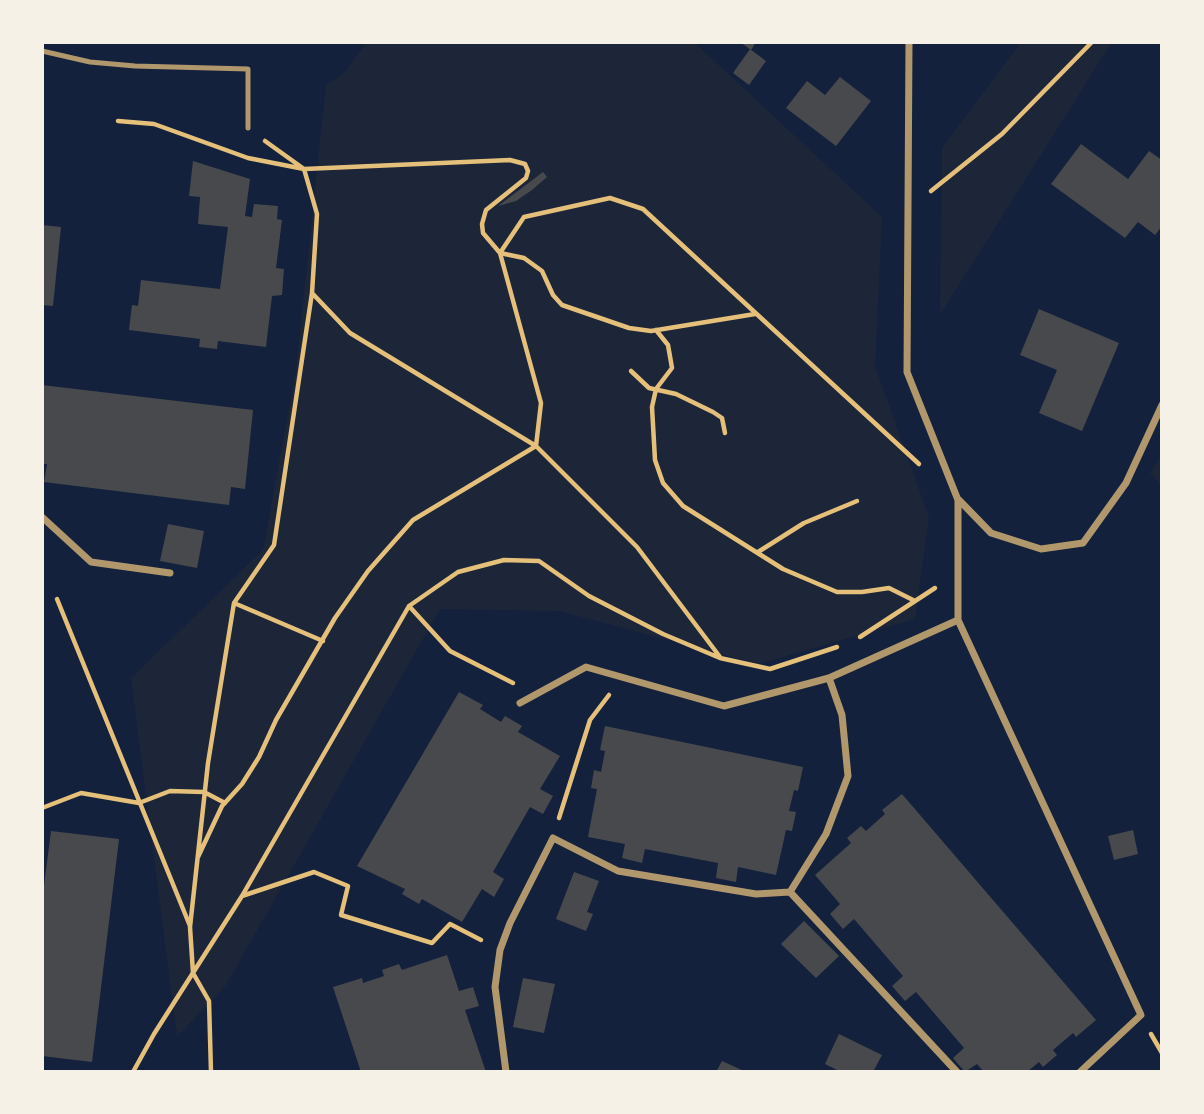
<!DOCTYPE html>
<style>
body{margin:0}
#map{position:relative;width:1204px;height:1114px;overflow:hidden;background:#14213d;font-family:Barlow,sans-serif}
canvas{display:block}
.frame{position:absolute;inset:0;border:44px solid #f6f1e7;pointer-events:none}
</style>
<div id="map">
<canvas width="1204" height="1114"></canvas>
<div class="frame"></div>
</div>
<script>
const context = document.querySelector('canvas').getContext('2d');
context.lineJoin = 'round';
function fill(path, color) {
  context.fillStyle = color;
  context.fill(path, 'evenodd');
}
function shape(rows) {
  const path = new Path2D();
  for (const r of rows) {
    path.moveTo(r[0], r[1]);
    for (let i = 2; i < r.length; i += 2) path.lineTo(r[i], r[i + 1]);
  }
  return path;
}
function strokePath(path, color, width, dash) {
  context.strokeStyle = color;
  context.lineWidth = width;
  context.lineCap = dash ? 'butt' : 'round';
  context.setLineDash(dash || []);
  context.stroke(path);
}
fill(shape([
 [367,42,694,42,882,217,875,366,929,517,915,619,759,664,559,611,440,609,226,985,177,1037,131,678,263,550,296,370,326,85,343,74],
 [1021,42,1112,42,940,315,942,148],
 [1162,454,1162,486,1150,473]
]), '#1d2539');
fill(shape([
 [740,42,756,42,751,50],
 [750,49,766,61,749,85,733,73],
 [840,77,871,101,836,146,786,108,807,81,825,95],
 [1081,144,1128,179,1149,151,1162,160,1162,226,1155,235,1138,222,1125,238,1051,184],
 [193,161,250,179,245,216,252,217,254,204,278,206,277,219,282,220,276,268,284,269,282,295,272,296,266,347,218,341,217,349,199,347,200,339,129,330,132,305,138,306,141,280,220,289,228,227,198,224,200,197,189,196],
 [543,172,547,177,532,190,516,201,498,206],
 [42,225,61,227,53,306,42,305],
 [1039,309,1119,343,1082,431,1039,413,1057,370,1020,355],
 [42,385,253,410,245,489,231,487,229,505,44,482,47,464,42,464],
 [168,524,204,531,197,568,160,561],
 [459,692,483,705,480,709,501,722,505,716,522,726,518,732,560,756,540,789,553,796,543,814,530,807,493,872,504,879,494,897,482,889,462,922,422,899,419,904,402,894,405,889,357,866],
 [605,726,803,767,798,791,794,790,789,811,796,812,792,831,786,830,776,875,738,867,736,882,716,878,718,863,645,849,642,863,622,858,625,844,588,837,597,789,591,788,594,770,601,772,605,751,600,750],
 [902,794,1096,1020,1076,1037,1073,1033,1053,1050,1057,1055,1043,1067,1039,1062,1027,1072,984,1072,977,1064,965,1072,953,1058,964,1048,916,992,905,1001,892,986,903,976,854,919,843,929,830,914,840,904,815,875,851,843,847,838,861,826,866,831,885,814,882,810],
 [1133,830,1138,854,1114,860,1108,836],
 [51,831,119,839,92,1062,42,1056,42,901],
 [574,872,599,881,587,912,593,914,586,931,556,919],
 [804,921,839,956,816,978,781,944],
 [447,955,459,991,473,987,479,1006,465,1010,486,1072,361,1072,333,987,362,978,363,983,384,976,382,970,399,964,402,970],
 [523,978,555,984,544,1033,513,1027],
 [839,1034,882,1055,873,1072,841,1072,825,1064],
 [722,1061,746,1072,716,1072]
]), '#48494c');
strokePath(shape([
 [118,121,154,124,248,158,304,169,510,160,525,164,528,171,526,178,486,210,482,224,483,233,500,253,541,403,536,446,413,520,368,571,335,618,276,720,259,757,242,784,222,806,198,857],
 [931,191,1002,134,1092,42],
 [500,253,524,217,610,198,643,209,919,464],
 [500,253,524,258,542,271,553,295,562,305,629,328,651,331,755,314],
 [312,293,350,333,536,446,637,547,720,657],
 [656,330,668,345,672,368,656,389,652,407,655,460,663,483,683,506,783,569,837,592,862,592,889,588,915,601],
 [631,371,649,388,676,394,713,412,722,418,725,433],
 [758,552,804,523,857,501],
 [57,599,190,926],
 [234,603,323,641],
 [409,606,450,651,513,683],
 [860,637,935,588],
 [42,808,81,793,139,803,170,791,204,792,225,803],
 [559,818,590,720,609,695],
 [242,896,314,872,348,886,341,915,432,943,450,924,481,940],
 [1151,1034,1162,1053],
 [133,1072,154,1034,242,896,409,606,458,572,504,560,539,561,589,596,663,634,720,658,770,669,837,647],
 [211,1072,209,1001,193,973,190,927,208,763,234,603,274,545,312,293,317,214,304,169,265,141]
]), '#e5c07b', 4.5);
strokePath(shape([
 [42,51,90,62,135,66,248,69,248,128]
]), '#b1986c', 5);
strokePath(shape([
 [909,42,907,372,958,500,958,620,1141,1015,1080,1072],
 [959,500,991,533,1041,549,1083,543,1126,483,1162,405],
 [42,517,91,562,170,573],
 [520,703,586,667,724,706,829,678,958,620],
 [790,892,957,1072],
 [506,1072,495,987,500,950,510,923,553,838,618,871,756,894,790,892,826,834,848,776,842,715,829,678]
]), '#b1986c', 7);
</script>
